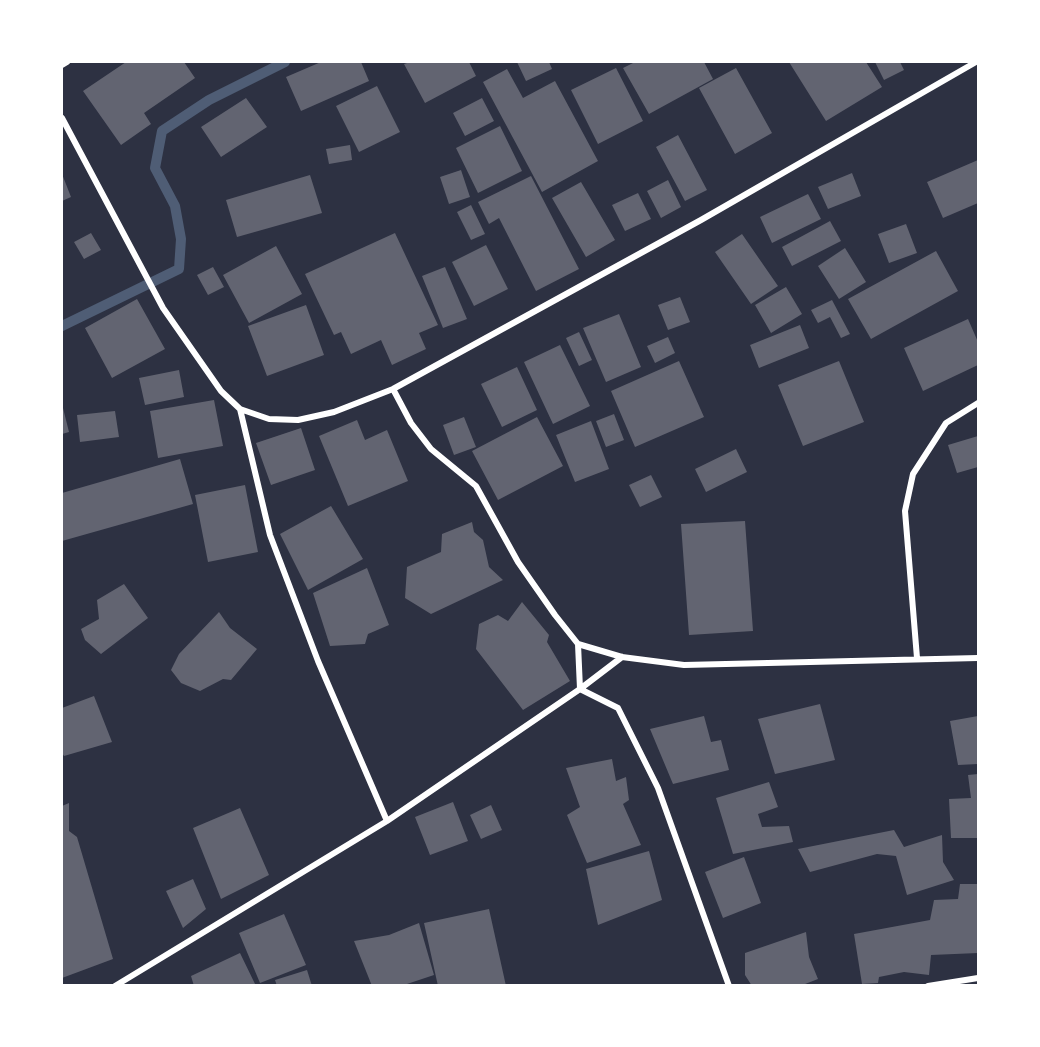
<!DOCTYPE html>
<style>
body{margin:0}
#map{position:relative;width:1040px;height:1047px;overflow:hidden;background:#2d3142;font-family:"Titillium Web",sans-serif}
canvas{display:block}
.frame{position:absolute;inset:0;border:63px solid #fff;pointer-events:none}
</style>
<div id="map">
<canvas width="1040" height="1047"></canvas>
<div class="frame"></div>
</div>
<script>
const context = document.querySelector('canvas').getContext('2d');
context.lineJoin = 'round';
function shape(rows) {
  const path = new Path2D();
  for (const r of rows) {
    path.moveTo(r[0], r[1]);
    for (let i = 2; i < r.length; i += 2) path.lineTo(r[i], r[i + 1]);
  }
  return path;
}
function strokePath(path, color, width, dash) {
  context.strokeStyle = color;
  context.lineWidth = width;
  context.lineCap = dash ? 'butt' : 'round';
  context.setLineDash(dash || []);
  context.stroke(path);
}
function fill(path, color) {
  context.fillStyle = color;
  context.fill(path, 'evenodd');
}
strokePath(shape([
 [62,326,179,269,181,239,175,206,155,168,162,131,209,100,285,62]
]), '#4f5d75', 10);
fill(shape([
 [126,62,184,62,195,78,144,113,151,124,121,145,83,91],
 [321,62,361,62,369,81,301,111,286,77],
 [410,62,469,62,476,76,425,103,404,64],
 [517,62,549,62,552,69,526,81],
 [635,62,704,62,713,79,649,114,623,68],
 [789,62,866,62,882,87,826,121],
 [875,62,900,62,904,70,884,80],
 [616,68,643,121,598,144,571,90],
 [736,68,772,133,735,154,699,88],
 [507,69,523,98,555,81,598,161,542,192,483,82],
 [377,86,400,132,359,152,336,106],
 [246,98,267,127,221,157,201,127],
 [482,98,494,121,465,136,453,113],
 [500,126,522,171,478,193,456,148],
 [678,135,707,190,685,201,656,147],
 [350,145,352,160,329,164,326,149],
 [978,160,978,203,943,218,927,182],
 [461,170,470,197,449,204,440,177],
 [852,173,861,196,828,209,818,187],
 [62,174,71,197,62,201],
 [310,175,322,213,237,237,226,200],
 [531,176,579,269,536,291,499,218,489,224,478,202],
 [668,180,681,207,661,218,647,191],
 [581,182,615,240,586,257,552,198],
 [638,193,651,219,625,231,612,205],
 [808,194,821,219,772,243,760,217],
 [471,205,485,234,471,240,457,212],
 [830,221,841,241,792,266,782,247],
 [906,224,917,253,889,263,878,234],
 [91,233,101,250,84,259,74,242],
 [395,233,438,325,419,333,426,349,392,365,381,340,351,354,341,332,334,335,305,274],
 [742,234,778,286,751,304,715,252],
 [486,245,508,289,474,306,452,262],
 [276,246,302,294,249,323,223,275],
 [845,248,866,282,839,299,818,266],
 [936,251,958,291,871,339,848,299],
 [213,267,224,287,208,295,197,275],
 [445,267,467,319,443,328,422,276],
 [786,287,802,314,771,333,755,305],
 [680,297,690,322,668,330,658,305],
 [137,299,165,349,112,378,85,328],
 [832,300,850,334,841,338,830,317,818,323,811,310],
 [306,305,324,355,267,376,248,326],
 [619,314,641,367,606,382,583,328],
 [968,319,978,342,978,365,923,391,904,348],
 [800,325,809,348,759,368,750,345],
 [579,332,592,360,579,366,566,338],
 [668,337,675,353,655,363,647,346],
 [560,345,590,406,553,424,524,362],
 [679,361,704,417,635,447,611,391],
 [839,361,864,422,803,446,778,385],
 [517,367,537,410,502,427,481,384],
 [179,370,184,397,145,405,139,378],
 [214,400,223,446,158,458,150,411],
 [62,404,69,432,62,434],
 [115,411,119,437,80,442,77,415],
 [614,414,624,440,606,447,596,421],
 [464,417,476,447,454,455,443,425],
 [537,417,563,466,498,500,472,451],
 [357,420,365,440,387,430,408,481,348,506,319,436],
 [591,421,609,469,575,482,556,435],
 [301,428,315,470,271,485,256,443],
 [978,436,978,467,957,473,948,445],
 [736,449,747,472,706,492,695,469],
 [180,459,193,504,62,541,62,493],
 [651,475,662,497,640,507,629,485],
 [245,485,258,552,208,562,195,495],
 [331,506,363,559,308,590,280,534],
 [745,521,753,631,689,635,681,524],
 [472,522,474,532,483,540,489,567,503,580,431,614,405,598,407,567,441,552,442,534],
 [367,568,389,625,368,634,365,644,330,646,313,593],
 [124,584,148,618,101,654,85,640,81,629,99,619,97,600],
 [522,602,549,635,547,642,570,681,523,710,476,649,479,624,498,615,508,621],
 [219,612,230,628,257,649,231,680,223,679,200,691,181,683,171,670,179,654],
 [94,696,112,742,64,756,62,753,62,708],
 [820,704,835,760,775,774,758,719],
 [704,716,711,742,721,740,729,770,673,784,650,729],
 [978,716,978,764,958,765,950,721],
 [612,759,616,781,626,777,629,800,623,804,641,845,587,863,567,815,580,807,566,768],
 [978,774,978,838,951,838,949,799,971,798,968,775],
 [769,782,778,807,758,814,762,827,789,826,793,842,733,854,716,798],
 [453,802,468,841,430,855,415,817],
 [69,803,69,831,77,837,113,959,62,978,62,806],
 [491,805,502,830,481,839,470,815],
 [240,808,269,875,221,899,193,828],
 [894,830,904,847,942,835,943,862,954,880,907,895,896,856,877,854,810,872,798,849],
 [649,851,662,900,598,925,586,869],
 [744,857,761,903,723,918,705,872],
 [193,879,206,909,183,928,166,891],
 [960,884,978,884,978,953,931,955,929,975,904,972,879,977,878,983,862,984,854,934,930,920,934,900,958,899],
 [489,909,506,986,438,986,424,923],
 [284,914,306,965,260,983,239,933],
 [419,923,434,975,401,986,372,986,354,941,389,935],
 [806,932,809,957,818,979,800,986,752,986,745,975,745,953],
 [240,953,256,986,194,986,191,976],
 [307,970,312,986,277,986,275,980]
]), '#626471');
strokePath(shape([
 [62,65,67,62],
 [62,118,163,308,221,391,240,409,269,419,298,420,334,412,393,389,701,220,976,62],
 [393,389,411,423,431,449,476,486,518,562,555,615,578,644,580,689,618,708,658,788,729,986],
 [240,409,270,535,318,661,387,821],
 [578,644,622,657,684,665,978,658],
 [917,658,905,511,913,474,946,423,978,403],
 [115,986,387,821,580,689,622,657],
 [928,986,978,978]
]), '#fff', 6);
</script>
